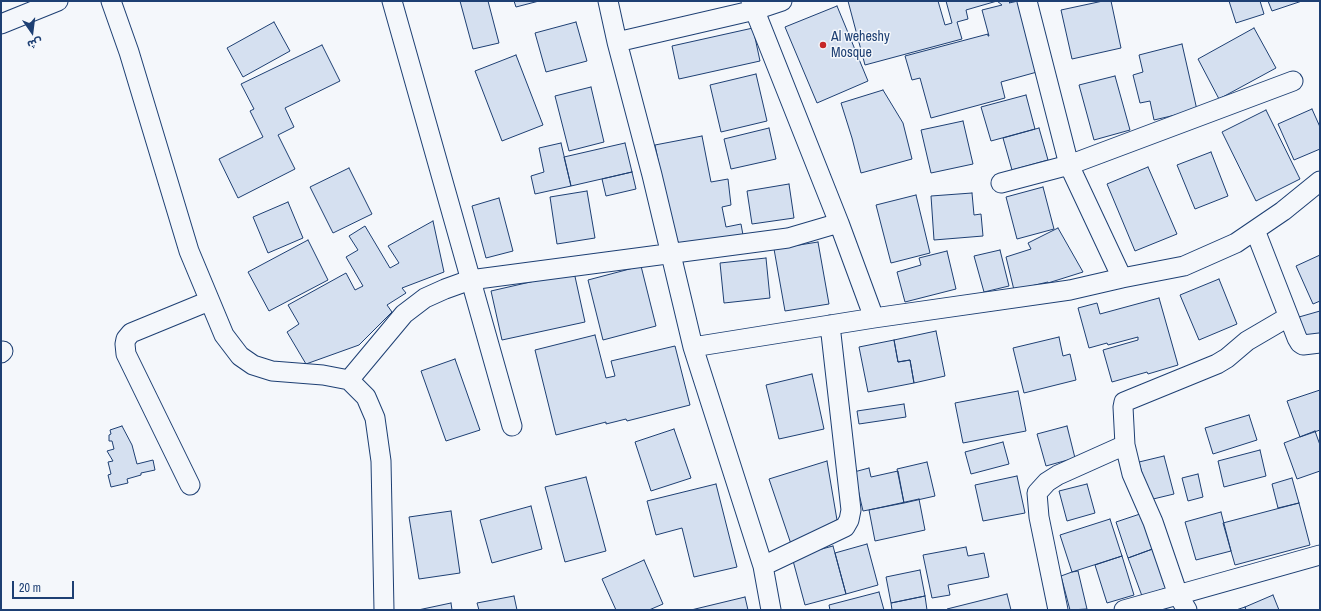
<!DOCTYPE html>
<meta charset="utf-8">
<style>
body{margin:0}
#map{position:relative;width:1321px;height:611px;overflow:hidden;background:#f4f7fb;font-family:"Archivo Narrow","Noto Sans Arabic",sans-serif}
canvas{display:block}
.frame{position:absolute;inset:0;border:2px solid #1d3f73;pointer-events:none}
.north{position:absolute;left:12px;top:12px;width:40px;height:40px;-webkit-text-stroke:3px #f4f7fb;paint-order:stroke;rotate:166deg;font-size:11px;font-weight:700;line-height:16px;text-align:center;color:#1d3f73}
.north::after{content:'';display:block;margin:auto;width:14px;height:18px;background:#1d3f73;clip-path:polygon(50% 0,100% 100%,50% 72%,0 100%)}
.scale{position:absolute;left:12px;top:581px;width:62px;height:18px;box-sizing:border-box;border:2px solid #1d3f73;border-top:0;padding-left:5px;font-size:12px;line-height:14px;white-space:nowrap;color:#1d3f73;-webkit-text-stroke:3px #f4f7fb;paint-order:stroke}
</style>
<div id="map">
<canvas width="1321" height="611"></canvas>
<div class="frame"></div>
<div class="north">ش</div>
<div class="scale">20 m</div>
</div>
<script>
const context = document.querySelector('canvas').getContext('2d');
context.lineJoin = 'round';
function fill(path, color) {
  context.fillStyle = color;
  context.fill(path, 'evenodd');
}
function shape(rows) {
  const path = new Path2D();
  for (const r of rows) {
    path.moveTo(r[0], r[1]);
    for (let i = 2; i < r.length; i += 2) path.lineTo(r[i], r[i + 1]);
  }
  return path;
}
function strokePath(path, color, width, dash) {
  context.strokeStyle = color;
  context.lineWidth = width;
  context.lineCap = dash ? 'butt' : 'round';
  context.setLineDash(dash || []);
  context.stroke(path);
}
function drawText(font, color, halo, rows, align = 'center') {
  context.font = font + ' "Archivo Narrow",sans-serif';
  context.lineWidth = 3;
  context.setLineDash([]);
  context.textBaseline = 'middle';
  context.strokeStyle = halo;
  context.fillStyle = color;
  for (const [text, x, y, turn = 0] of rows) {
    context.save();
    context.translate(x, y);
    context.rotate((+turn || 0) * Math.PI / 180);
    context.textAlign = isNaN(turn) ? turn : align;
    if (halo) context.strokeText(text, 0, 0);
    context.fillText(text, 0, 0);
    context.restore();
  }
}
const building = shape([
 [460,1,488,1,499,43,473,49,460,1],
 [514,1,539,1,516,7,514,1],
 [848,1,938,1,945,25,952,23,946,1,1011,1,1009,3,1018,1,1037,72,1001,82,1005,98,931,118,920,78,912,80,905,56,988,34,988,36,989,36,982,10,1002,5,997,1,966,10,968,19,957,22,962,39,865,65,848,1],
 [1103,1,1111,1,1121,48,1072,59,1061,10,1103,1],
 [1229,1,1260,1,1264,14,1236,23,1229,1],
 [1268,1,1302,1,1272,11,1268,1],
 [837,6,868,81,817,103,785,27,837,6],
 [274,22,290,51,243,77,227,48,274,22],
 [576,22,587,61,546,72,535,33,576,22],
 [753,28,760,61,679,79,672,46,753,28],
 [1254,28,1276,68,1219,99,1198,59,1254,28],
 [1182,44,1197,110,1154,120,1150,101,1140,103,1133,75,1143,72,1139,55,1182,44],
 [322,45,340,81,285,108,294,127,278,135,295,169,238,198,219,159,263,137,250,111,254,109,241,84,322,45],
 [516,55,543,125,502,141,475,71,516,55],
 [756,74,767,121,721,132,710,85,756,74],
 [1115,76,1130,130,1094,140,1079,85,1115,76],
 [591,87,604,142,569,151,555,96,591,87],
 [883,90,903,123,912,159,861,173,852,138,841,103,883,90],
 [1026,95,1035,129,991,141,981,107,1026,95],
 [1312,109,1320,127,1320,149,1294,160,1278,124,1312,109],
 [1266,110,1300,179,1256,201,1222,132,1266,110],
 [963,121,973,164,931,173,921,130,963,121],
 [769,128,776,159,731,169,724,139,769,128],
 [1039,128,1048,160,1012,170,1003,138,1039,128],
 [702,136,711,182,728,179,731,205,722,207,726,227,741,224,743,235,676,248,655,145,702,136],
 [561,143,571,186,535,194,531,176,544,172,539,148,561,143],
 [625,143,632,172,571,186,564,157,625,143],
 [1211,152,1228,196,1195,209,1177,165,1211,152],
 [1148,167,1177,234,1135,251,1107,184,1148,167],
 [349,168,372,214,333,233,310,187,349,168],
 [632,172,636,189,606,196,602,179,632,172],
 [789,184,794,218,752,224,747,191,789,184],
 [1043,187,1054,229,1017,239,1006,197,1043,187],
 [587,191,595,238,557,244,550,197,587,191],
 [972,193,974,215,981,214,983,236,934,240,931,196,972,193],
 [916,195,930,253,891,263,876,205,916,195],
 [499,198,513,251,486,258,472,206,499,198],
 [288,202,303,238,268,253,253,217,288,202],
 [433,221,444,272,402,288,406,293,387,305,392,312,359,345,306,364,287,332,299,324,288,305,346,273,355,290,363,286,346,257,358,250,349,236,365,226,390,268,399,263,388,246,433,221],
 [1058,228,1083,272,1048,283,1048,282,1014,290,1006,257,1031,249,1028,243,1058,228],
 [308,240,328,280,269,311,248,272,308,240],
 [818,242,829,304,785,311,774,249,818,242],
 [1000,250,1009,286,984,292,974,256,1000,250],
 [947,251,956,289,905,302,897,272,921,265,919,258,947,251],
 [1320,255,1320,301,1313,304,1296,266,1320,255],
 [766,258,770,298,724,303,720,263,766,258],
 [641,266,656,326,603,340,588,280,641,266],
 [574,272,585,322,502,340,491,291,574,272],
 [1219,279,1237,324,1199,340,1180,295,1219,279],
 [1159,298,1178,365,1148,374,1147,372,1112,382,1103,350,1138,340,1138,337,1108,345,1107,343,1089,348,1078,308,1097,303,1100,314,1159,298],
 [1320,311,1320,341,1307,344,1299,317,1320,311],
 [936,331,945,376,914,383,910,360,898,362,894,340,936,331],
 [595,335,606,378,615,376,611,361,675,346,690,405,627,421,626,419,606,424,606,422,556,435,535,350,595,335],
 [1059,337,1063,356,1070,354,1076,380,1024,393,1013,348,1059,337],
 [894,340,898,362,910,360,914,383,868,392,859,347,894,340],
 [455,359,480,430,446,441,421,371,455,359],
 [812,374,824,429,779,439,766,385,812,374],
 [1320,390,1320,430,1300,437,1287,401,1320,390],
 [1018,391,1026,431,963,443,955,403,1018,391],
 [904,404,906,417,859,424,857,411,904,404],
 [1249,415,1257,440,1213,454,1205,428,1249,415],
 [122,426,132,445,137,464,153,460,155,470,141,473,141,475,127,479,128,483,111,487,108,475,111,474,108,462,113,461,107,451,114,449,112,441,109,441,109,435,111,434,110,430,122,426],
 [1067,426,1075,458,1046,466,1037,434,1067,426],
 [674,429,691,478,651,491,635,442,674,429],
 [1315,431,1320,445,1320,471,1297,479,1284,443,1315,431],
 [1003,442,1009,464,971,474,965,452,1003,442],
 [1260,450,1266,476,1224,487,1218,461,1260,450],
 [1164,456,1174,494,1149,500,1139,462,1164,456],
 [827,461,837,520,791,544,769,479,827,461],
 [927,462,935,496,904,503,897,469,927,462],
 [869,468,871,477,898,471,904,503,863,511,854,472,869,468],
 [1198,474,1203,497,1188,501,1182,478,1198,474],
 [1017,476,1025,513,983,521,975,485,1017,476],
 [586,477,606,551,565,562,545,487,586,477],
 [1292,478,1299,503,1278,508,1272,484,1292,478],
 [716,484,737,567,694,577,682,528,656,535,647,501,716,484],
 [1087,484,1095,513,1067,521,1059,491,1087,484],
 [919,499,925,530,875,541,869,510,919,499],
 [1299,503,1310,545,1235,565,1223,523,1299,503],
 [531,506,542,549,492,563,480,520,531,506],
 [451,511,460,573,419,579,409,517,451,511],
 [1146,512,1158,547,1128,558,1116,522,1146,512],
 [1221,512,1231,551,1196,560,1185,522,1221,512],
 [1110,519,1122,556,1072,572,1060,535,1110,519],
 [867,544,878,585,846,594,835,553,867,544],
 [833,546,846,594,805,605,792,557,833,546],
 [966,547,968,556,984,553,989,577,948,585,950,595,932,598,923,555,966,547],
 [1158,547,1172,586,1142,596,1128,558,1158,547],
 [1122,556,1134,595,1107,603,1095,565,1122,556],
 [644,560,663,604,649,610,616,610,602,579,644,560],
 [920,570,925,596,891,603,886,577,920,570],
 [1078,571,1087,609,1070,610,1061,576,1072,572,1078,571],
 [879,592,884,610,830,610,829,605,879,592],
 [1007,594,1011,610,947,610,947,609,1007,594],
 [1273,595,1279,610,1246,610,1245,607,1273,595],
 [514,596,517,610,479,610,477,603,514,596],
 [925,596,927,610,892,610,891,603,925,596],
 [745,597,748,610,691,610,745,597],
 [451,603,452,610,418,610,451,603],
 [1245,607,1246,610,1236,610,1245,607]
]);
fill(building, '#d5e0f0');
strokePath(building, '#1d3f73', 1);
const street = shape([
 [111,1,129,52,189,251,224,335,240,356,253,365,272,371,323,375,349,380,366,397,375,418,381,461,384,610],
 [392,1,512,426],
 [608,1,617,42,652,175,693,347,763,566,771,610],
 [751,1,839,223,874,318],
 [1027,1,1069,165,1122,278],
 [1,24,58,1],
 [617,42,755,10,782,1],
 [1001,183,1069,165,1293,81],
 [1255,230,1297,338,1300,343,1303,345,1320,343],
 [693,347,874,318,1070,290,1122,278,1184,266,1236,243,1283,211,1320,181],
 [1,353,3,351],
 [349,380,404,314,425,298,445,289,470,280,788,238,839,223],
 [190,485,126,354,125,344,126,339,131,333,209,301],
 [763,566,845,527,849,520,851,510,830,325],
 [1058,610,1039,517,1037,493,1047,482,1058,475,1125,445],
 [1124,610,1320,555],
 [1187,610,1178,595,1153,522,1132,474,1125,445,1123,407,1124,402,1217,364,1227,358,1247,341,1288,317]
]);
strokePath(street, '#1d3f73', 21);
strokePath(street, '#f4f7fb', 19);
for (const [x, y, r, color] of [
 [823,45,4,"#c62828"]
]) {
  const dot = new Path2D();
  dot.arc(x, y, r, 0, 2 * Math.PI);
  context.fillStyle = color;
  context.fill(dot);
  strokePath(dot, '#f4f7fb', 1.5);
}
drawText('14px', '#1d3f73', '#f4f7fb', [
 ["Al weheshy",831,37],
 ["Mosque",831,53]
], 'left');
</script>
